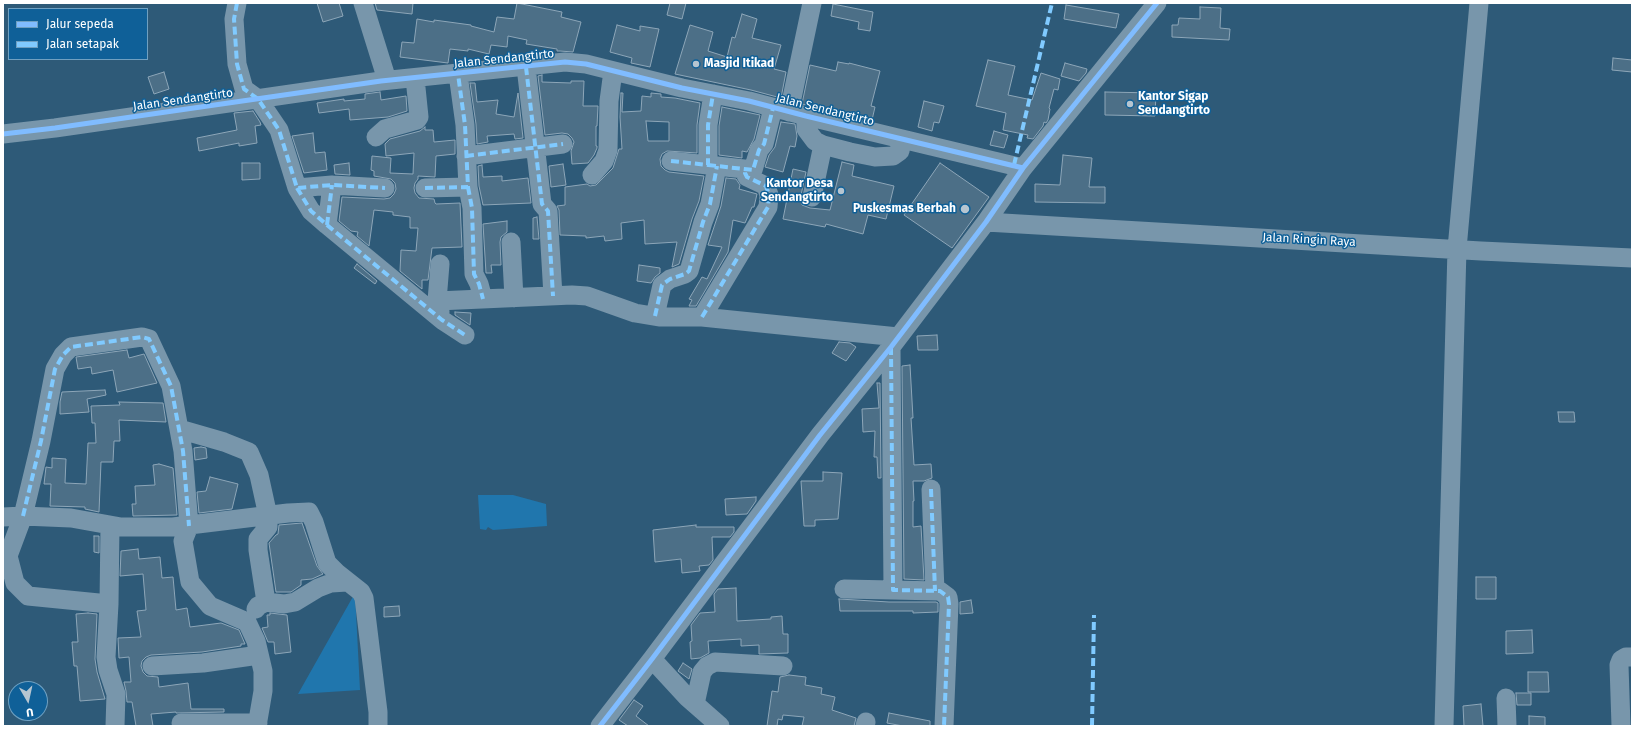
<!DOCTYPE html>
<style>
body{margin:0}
#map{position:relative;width:1635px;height:729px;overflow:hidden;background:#2e5a78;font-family:"Fira Sans",sans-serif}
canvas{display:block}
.frame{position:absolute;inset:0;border:4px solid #fff;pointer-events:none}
.legend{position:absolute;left:8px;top:8px;width:140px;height:52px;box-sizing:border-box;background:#0f6098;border:1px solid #6fa0c1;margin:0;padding:5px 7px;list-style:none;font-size:12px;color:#fff}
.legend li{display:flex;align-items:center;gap:8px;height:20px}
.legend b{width:20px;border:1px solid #6fa0c1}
.north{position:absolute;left:8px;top:681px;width:40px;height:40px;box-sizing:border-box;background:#0f6098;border:1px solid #6fa0c1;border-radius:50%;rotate:171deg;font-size:11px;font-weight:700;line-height:16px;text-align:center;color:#fff}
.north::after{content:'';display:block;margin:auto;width:14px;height:18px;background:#b6c5d0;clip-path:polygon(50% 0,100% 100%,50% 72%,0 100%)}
</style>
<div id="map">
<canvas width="1635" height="729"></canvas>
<div class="frame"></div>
<ul class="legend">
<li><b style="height:5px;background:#80bcff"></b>Jalur sepeda</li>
<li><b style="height:5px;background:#80caff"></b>Jalan setapak</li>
</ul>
<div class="north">U</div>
</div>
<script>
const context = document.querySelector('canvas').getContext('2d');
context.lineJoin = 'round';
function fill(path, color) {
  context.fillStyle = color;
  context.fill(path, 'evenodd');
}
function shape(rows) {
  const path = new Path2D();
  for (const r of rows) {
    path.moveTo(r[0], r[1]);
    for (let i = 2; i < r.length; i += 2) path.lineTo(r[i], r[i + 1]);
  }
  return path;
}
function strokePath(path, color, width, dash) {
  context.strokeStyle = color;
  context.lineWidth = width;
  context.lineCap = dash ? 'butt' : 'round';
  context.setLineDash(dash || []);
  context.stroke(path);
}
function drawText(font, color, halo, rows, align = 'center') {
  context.font = font + ' "Fira Sans",sans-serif';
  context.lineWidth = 3;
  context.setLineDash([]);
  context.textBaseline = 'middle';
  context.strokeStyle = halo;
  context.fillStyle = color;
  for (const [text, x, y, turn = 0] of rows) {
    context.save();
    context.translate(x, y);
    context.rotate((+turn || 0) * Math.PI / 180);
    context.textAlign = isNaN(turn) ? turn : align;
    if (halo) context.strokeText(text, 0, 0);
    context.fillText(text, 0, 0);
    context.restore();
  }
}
fill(shape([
 [478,495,513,495,546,504,547,526,493,530,488,527,486,530,480,529],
 [355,593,360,690,298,694]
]), '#2076ad');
const building = shape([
 [317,3,339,3,343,16,323,22,317,3],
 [375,3,413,3,412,14,377,10,375,3],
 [517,3,562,12,561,17,581,22,573,52,560,51,557,51,557,49,526,44,527,40,508,36,507,47,491,45,489,54,468,49,468,51,450,49,448,63,400,57,402,42,414,43,417,19,434,22,434,20,471,25,471,26,494,32,497,17,514,19,517,3],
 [670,3,686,3,682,19,667,15,670,3],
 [833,4,873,12,870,31,858,29,859,22,831,16,833,4],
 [1066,5,1119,14,1116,28,1064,19,1066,5],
 [1200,7,1221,8,1220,28,1230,29,1229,40,1172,37,1172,25,1178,25,1179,18,1200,19,1200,7],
 [742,14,757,19,752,38,781,45,774,69,786,72,781,98,751,90,675,74,690,25,713,32,708,51,727,57,732,37,735,38,742,14],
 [617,25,640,31,640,26,659,29,650,67,631,63,632,58,610,52,617,25],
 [1613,58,1632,60,1632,72,1612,70,1613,58],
 [988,60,1015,66,1008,95,1032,100,1041,73,1060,79,1058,90,1054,89,1049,108,1050,109,1048,120,1046,123,1044,122,1043,126,1033,139,1027,138,1028,135,1003,130,1006,113,976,106,988,60],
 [838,62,849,64,849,63,880,71,871,106,875,107,872,120,802,104,810,65,836,71,838,62],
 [1065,63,1087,69,1086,73,1079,81,1061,76,1065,63],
 [164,72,169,89,154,94,148,77,164,72],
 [542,75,542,82,571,83,571,81,584,81,583,106,598,106,597,126,596,126,596,146,597,146,597,148,594,155,588,163,572,164,571,151,574,142,572,138,568,134,562,133,545,135,538,76,542,75],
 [470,83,475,83,477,102,498,100,496,114,514,117,518,93,523,138,515,139,514,134,487,136,488,142,477,144,476,124,470,83],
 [380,92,381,100,406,96,407,111,388,117,350,120,349,109,319,113,317,103,344,99,344,101,365,99,365,94,380,92],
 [1105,92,1156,93,1155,116,1105,115,1105,92],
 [621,93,623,93,622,112,641,111,642,96,651,97,651,93,661,94,661,97,675,98,700,103,697,125,697,153,667,151,662,154,660,159,661,166,665,170,669,172,704,176,699,201,692,219,679,264,672,267,677,242,645,244,644,220,621,223,622,239,605,241,604,236,586,238,586,236,560,235,559,210,557,206,565,205,565,187,587,184,590,186,596,185,613,168,619,149,622,149,620,117,621,93],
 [646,121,669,122,669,141,648,141,646,121],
 [924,101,944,106,939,123,934,122,932,131,918,127,924,101],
 [722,107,760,115,754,139,747,152,742,151,742,158,719,155,719,126,722,107],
 [253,111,260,122,261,125,255,126,257,143,239,146,239,143,199,151,197,138,237,130,234,113,253,111],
 [781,122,795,124,797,136,795,147,790,146,783,172,765,167,769,155,775,147,781,122],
 [425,127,425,130,433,130,434,142,455,140,455,154,436,156,435,177,418,176,418,179,415,183,414,188,415,193,419,198,434,199,435,203,436,204,460,203,462,247,432,248,428,280,422,280,422,289,400,271,401,250,416,251,418,228,410,228,410,217,393,215,393,212,374,210,369,246,357,236,358,232,351,231,339,221,342,197,384,199,390,198,394,194,396,189,395,183,391,179,374,176,374,171,371,170,372,156,391,158,390,173,413,174,414,153,386,156,385,144,390,139,420,131,425,127],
 [994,131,1008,135,1004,148,990,145,994,131],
 [313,133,315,153,325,152,327,170,304,173,292,136,313,133],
 [1063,155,1092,158,1089,187,1105,187,1105,203,1035,202,1035,184,1060,185,1063,155],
 [842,162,854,165,852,176,894,186,886,219,868,215,863,234,826,224,825,227,783,219,793,169,806,172,801,195,802,205,810,208,830,210,842,162],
 [242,163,260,163,260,179,242,180,242,163],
 [349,163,350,175,335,174,334,165,349,163],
 [940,163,989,197,952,248,904,215,940,163],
 [563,164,566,185,551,187,549,166,563,164],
 [482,165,483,177,502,176,502,181,528,178,531,203,483,205,479,186,478,166,482,165],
 [726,178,736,179,740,185,739,189,757,194,754,207,752,207,745,223,733,220,728,252,696,306,689,306,692,300,689,299,702,277,707,279,722,247,708,245,721,206,726,178],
 [537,217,539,239,533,239,533,218,537,217],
 [507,221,507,232,501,237,500,242,501,265,491,265,492,273,486,273,483,224,507,221],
 [357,264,377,281,375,284,354,268,357,264],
 [639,265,660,268,660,273,655,277,651,283,637,281,639,265],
 [455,312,471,313,470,325,455,315,455,312],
 [937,335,938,350,918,350,917,336,937,335],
 [839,342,850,343,856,347,846,361,832,353,839,342],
 [127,350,129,358,144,354,157,383,117,392,113,370,92,374,91,367,78,369,76,357,127,350],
 [910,365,913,418,911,418,914,465,931,464,932,478,924,481,913,481,914,501,913,501,913,527,921,526,924,580,904,579,902,366,910,365],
 [877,383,880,383,881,478,878,478,877,457,874,457,875,431,863,432,862,409,879,408,877,383],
 [105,390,106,395,87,399,89,412,60,414,60,402,62,392,105,390],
 [119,402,163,403,166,422,119,420,120,441,114,441,113,462,101,462,99,512,85,509,85,507,50,506,51,484,44,484,46,467,52,468,52,458,66,459,65,483,86,484,88,443,96,443,95,423,92,423,91,406,120,405,119,402],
 [1558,412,1574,412,1575,422,1559,422,1558,412],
 [201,447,206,448,207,458,195,460,194,448,201,447],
 [159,464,173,468,177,515,133,516,132,504,136,504,135,486,155,485,153,465,159,464],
 [823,472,842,473,838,519,815,520,815,526,804,526,801,481,823,481,823,472],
 [210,477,238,484,232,509,199,513,197,492,206,491,210,477],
 [756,497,756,501,747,514,726,515,725,499,756,497],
 [302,523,317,566,323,574,312,579,301,580,301,585,291,592,276,592,269,543,276,535,278,534,279,525,302,523],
 [696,525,696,527,734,527,734,532,730,537,712,537,713,560,709,565,699,566,700,571,682,573,681,559,655,562,653,530,696,525],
 [94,536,99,536,99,553,94,552,94,536],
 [138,549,139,559,160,557,162,578,173,577,176,610,187,608,190,627,221,623,239,630,245,644,241,644,241,646,202,652,151,655,146,657,142,661,141,666,143,672,147,676,158,677,159,687,188,683,191,709,224,709,224,712,176,713,176,712,151,714,153,726,136,726,132,702,127,702,126,691,124,682,131,682,129,657,119,658,118,638,141,637,137,611,146,610,143,574,120,576,121,551,138,549],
 [1476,577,1496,577,1496,599,1476,599,1476,577],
 [736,588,737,621,771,619,771,617,782,616,783,634,788,634,788,653,759,654,759,645,741,646,741,639,708,641,709,653,700,658,691,659,690,642,692,641,691,625,700,613,715,612,714,594,718,589,736,588],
 [839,599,889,602,936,602,938,603,938,612,913,613,913,611,840,611,839,599],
 [971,600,973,613,960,614,960,602,971,600],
 [399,606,400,616,384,617,384,607,399,606],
 [88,613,97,614,95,659,97,672,105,699,80,701,77,666,74,666,72,642,78,642,76,614,88,613],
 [270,613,287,615,291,652,275,654,274,642,268,642,262,628,268,627,267,615,270,615,270,613],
 [1532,630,1533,653,1506,654,1506,631,1532,630],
 [683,663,692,669,689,679,678,671,683,663],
 [1528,672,1548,672,1549,692,1528,692,1528,672],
 [789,675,806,677,805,685,822,688,821,694,835,697,832,710,856,718,854,726,802,726,804,717,783,715,782,720,778,719,777,726,767,726,772,691,778,692,780,677,789,675],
 [1516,693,1531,693,1531,705,1517,705,1516,693],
 [634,700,643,706,636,716,649,726,628,726,619,720,634,700],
 [1481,704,1483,726,1464,726,1463,706,1481,704],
 [889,713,930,721,930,726,903,726,887,723,889,713],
 [1529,716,1545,717,1545,726,1529,726,1529,716]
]);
fill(building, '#4c6f87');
strokePath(building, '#8da6b8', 1);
strokePath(shape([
 [237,3,234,19,237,64,244,89,258,99,279,130,297,188,332,185,385,188],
 [363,3,387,80],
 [526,67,542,204,548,211,553,296],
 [789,112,812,3],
 [806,116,806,129,815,141,823,145,850,152,875,157,893,156,900,151,902,139],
 [3,134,55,128,381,81,565,62,586,64,682,88,749,101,806,116,1023,168],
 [376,137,385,129,417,120,419,117,415,78],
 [466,156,563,144],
 [671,161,708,165,708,125,713,94],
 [708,165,753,170,759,150,764,144,773,108],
 [592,175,604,161,608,150,609,101,613,71],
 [468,187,472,208,474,274,479,284,483,299],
 [297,188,311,211,327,225,442,320,465,335],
 [425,188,468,187,465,125,458,74],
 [812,197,823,145],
 [986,222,1481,251,1632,258],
 [327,225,332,185],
 [511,242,514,298],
 [437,301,572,295,587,296,635,313,659,317,702,317,898,337],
 [440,312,437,301,440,264],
 [655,316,662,285,670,279,685,274,689,271,703,222,710,204,717,166],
 [702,317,768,207,769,195,766,186,747,177,745,173,745,170],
 [891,347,893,590],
 [179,429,224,442,249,452,259,475,268,516,268,527,258,539,258,550,266,602],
 [931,489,935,591],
 [3,517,23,516,71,518,121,527,173,527,288,513,309,512,314,522,327,563,337,573,361,592,364,598,378,712,378,726],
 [110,525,109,604,106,657,108,670,116,694,115,726],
 [844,589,940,591,948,597,949,604,944,726],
 [109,604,28,596,15,583,8,556,23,516,41,441,55,369,63,355,71,347,142,337,149,339,171,386,183,451,189,526,183,541,190,582,210,606,247,622,256,641,263,671,263,691,257,726],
 [256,609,258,606,266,602,284,604,295,602,318,588,331,583,347,582],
 [652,659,687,697,720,726],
 [152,666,203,663,259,655],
 [1506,698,1507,726],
 [695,704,702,672,707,666,715,662,783,666],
 [181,723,258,723],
 [600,726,652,659,820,435,891,347,986,222,1023,168,1157,3],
 [865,726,866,722],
 [1444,726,1457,249,1479,3],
 [1621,726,1619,665,1621,660,1626,657,1632,657]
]), '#7896ab', 19);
strokePath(shape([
 [237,3,234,19,237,64,244,89,258,99,279,130,297,188,332,185,385,188],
 [526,67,542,204,548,211,553,296],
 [466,156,563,144],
 [671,161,708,165,708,125,713,94],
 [708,165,753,170,759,150,764,144,773,108],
 [1014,165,1052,3],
 [468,187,472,208,474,274,479,284,483,299],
 [297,188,311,211,327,225,442,320,465,335],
 [425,188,468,187,465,125,458,74],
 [327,225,332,185],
 [655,316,662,285,670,279,685,274,689,271,703,222,710,204,717,166],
 [702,317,768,207,769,195,766,186,747,177,745,173,745,170],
 [891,347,893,590,940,591,948,597,949,604,944,726],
 [931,489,935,591],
 [23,516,41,441,55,369,63,355,71,347,142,337,149,339,171,386,183,451,189,526],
 [1092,726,1094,615]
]), '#80caff', 4, [8, 4]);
strokePath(shape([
 [3,134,55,128,381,81,565,62,586,64,682,88,749,101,806,116,1023,168],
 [600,726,652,659,820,435,891,347,986,222,1023,168,1157,3]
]), '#80bcff', 5);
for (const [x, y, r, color] of [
 [696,64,4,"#b6c5d0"],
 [1130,104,4,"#b6c5d0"],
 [841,191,4,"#b6c5d0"],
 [965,209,5,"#b6c5d0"]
]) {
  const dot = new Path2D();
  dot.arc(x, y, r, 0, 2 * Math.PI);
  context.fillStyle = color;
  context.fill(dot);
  strokePath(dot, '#0f6098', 1.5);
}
drawText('12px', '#fff', '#0f6098', [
 ["Jalan Sendangtirto",504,59,-6],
 ["Jalan Sendangtirto",183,100,-8],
 ["Jalan Sendangtirto",825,110,14],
 ["Jalan Ringin Raya",1309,240,3]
]);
drawText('bold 12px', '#fff', '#0f6098', [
 ["Masjid Itikad",704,64],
 ["Kantor Sigap",1138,97],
 ["Sendangtirto",1138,111],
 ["Kantor Desa",833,184,"right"],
 ["Sendangtirto",833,198,"right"],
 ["Puskesmas Berbah",956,209,"right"]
], 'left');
</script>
